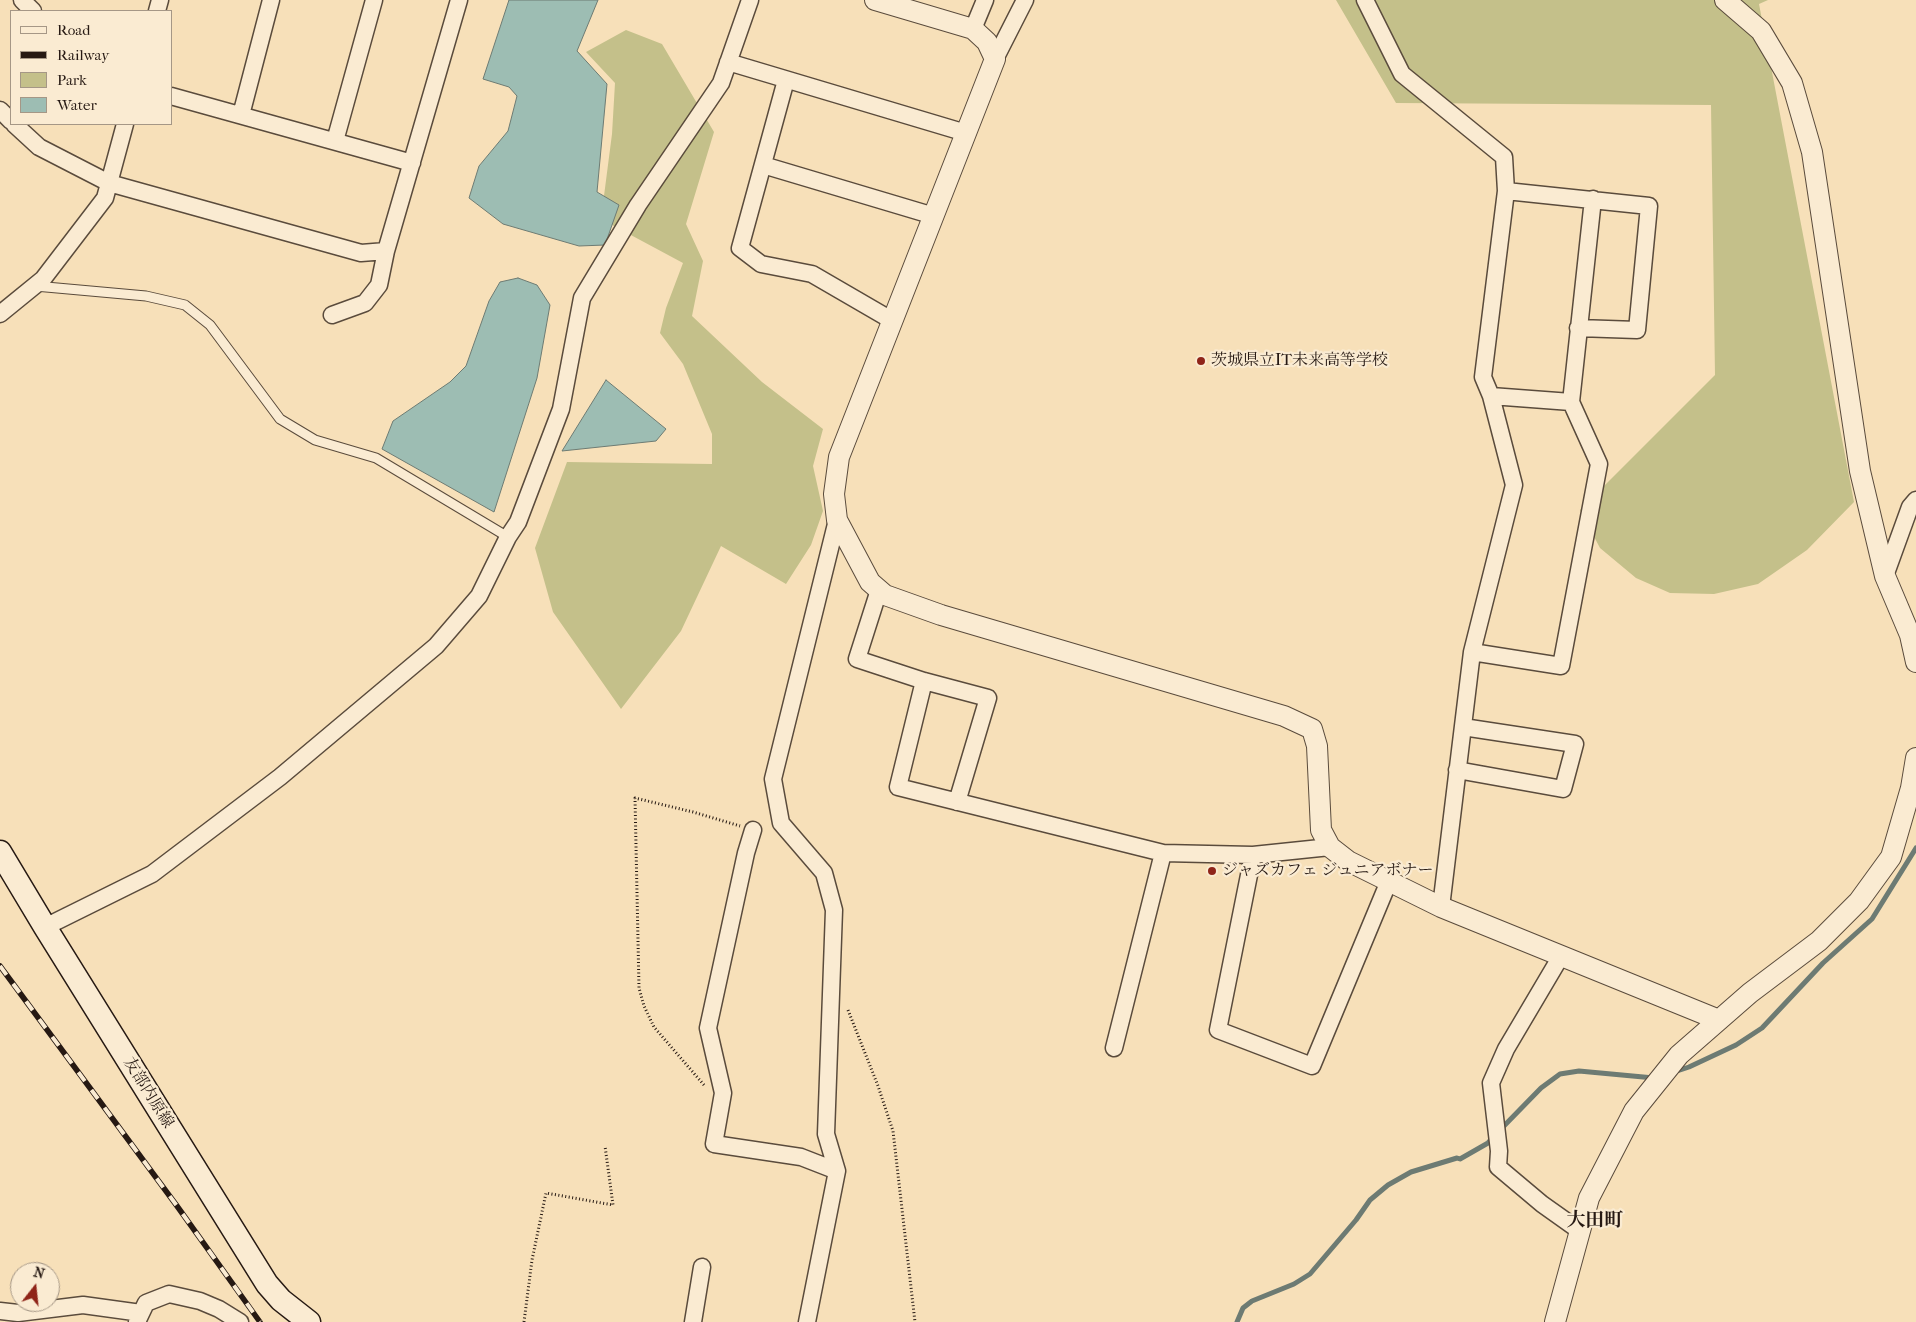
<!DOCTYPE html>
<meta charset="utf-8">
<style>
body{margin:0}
#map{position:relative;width:1916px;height:1322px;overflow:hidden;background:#f7e0b9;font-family:"IM FELL French Canon",serif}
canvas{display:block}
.legend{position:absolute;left:10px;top:10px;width:162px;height:115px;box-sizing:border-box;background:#faebd2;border:1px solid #a59786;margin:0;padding:6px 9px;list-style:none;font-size:15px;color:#261913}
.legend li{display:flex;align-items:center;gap:10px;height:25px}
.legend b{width:25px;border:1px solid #a59786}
.north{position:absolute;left:10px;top:1262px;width:50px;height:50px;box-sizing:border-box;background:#faebd2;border:1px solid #a59786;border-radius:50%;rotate:16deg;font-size:14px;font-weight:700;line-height:20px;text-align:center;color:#261913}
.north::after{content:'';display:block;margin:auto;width:18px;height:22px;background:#8f2418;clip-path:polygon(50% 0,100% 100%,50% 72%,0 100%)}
</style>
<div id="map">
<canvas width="1916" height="1322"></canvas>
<ul class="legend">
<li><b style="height:6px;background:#faebd2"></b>Road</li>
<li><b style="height:6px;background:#261913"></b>Railway</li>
<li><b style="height:14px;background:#c4c08a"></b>Park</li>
<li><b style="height:14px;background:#9dbdb3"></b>Water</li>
</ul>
<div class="north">N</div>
</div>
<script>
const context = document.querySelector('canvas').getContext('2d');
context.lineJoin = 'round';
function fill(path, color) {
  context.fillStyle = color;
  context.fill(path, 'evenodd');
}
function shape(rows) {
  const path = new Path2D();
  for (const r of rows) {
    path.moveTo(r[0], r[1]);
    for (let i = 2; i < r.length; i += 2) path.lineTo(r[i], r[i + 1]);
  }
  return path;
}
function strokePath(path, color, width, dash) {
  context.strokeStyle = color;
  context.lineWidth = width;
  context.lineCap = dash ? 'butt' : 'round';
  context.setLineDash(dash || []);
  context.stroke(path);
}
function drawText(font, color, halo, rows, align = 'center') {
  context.font = font + ' "IM FELL French Canon","Noto Serif JP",serif';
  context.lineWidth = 4.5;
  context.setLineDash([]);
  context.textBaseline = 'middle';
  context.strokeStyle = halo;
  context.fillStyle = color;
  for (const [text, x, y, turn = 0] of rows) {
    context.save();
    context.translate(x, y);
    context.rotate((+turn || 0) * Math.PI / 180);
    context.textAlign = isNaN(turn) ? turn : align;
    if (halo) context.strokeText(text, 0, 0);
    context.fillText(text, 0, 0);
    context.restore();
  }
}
fill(shape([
 [1336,0,1768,0,1759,4,1854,502,1807,550,1758,584,1714,594,1670,593,1636,578,1600,548,1580,510,1715,375,1711,105,1396,103],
 [626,30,662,44,714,132,686,224,703,261,692,316,762,382,823,429,813,466,823,511,811,545,786,584,721,546,681,631,621,709,553,612,535,548,567,462,712,464,712,434,683,364,660,333,666,308,683,263,601,219,612,134,615,83,586,52]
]), '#c4c08a');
const water = shape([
 [509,0,598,0,577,51,607,84,597,192,619,205,605,245,579,246,503,224,469,198,479,166,508,131,517,96,509,87,483,79,509,0],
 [518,278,537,285,550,305,537,378,494,512,382,449,393,421,450,382,466,366,489,301,500,282,518,278],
 [606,380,666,429,656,441,562,451,606,380]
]);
fill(water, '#9dbdb3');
strokePath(water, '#6d7b73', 1);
strokePath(shape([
 [1674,1072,1689,1067,1736,1045,1762,1028,1823,963,1872,919,1916,848],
 [1500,1130,1541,1088,1560,1074,1579,1071,1654,1078],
 [1237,1322,1243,1308,1252,1301,1294,1284,1310,1274,1356,1220,1370,1200,1388,1185,1411,1172,1457,1158,1460,1159,1488,1143,1494,1136]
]), '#6d7b73', 5);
const service = shape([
 [35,286,146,296,185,305,210,325,280,419,315,440,376,458,508,537]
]);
const minor = shape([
 [22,0,33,11],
 [1365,0,1402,74,1504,157,1506,191,1483,377,1491,396,1514,485,1472,652,1441,907],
 [157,11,160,0],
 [973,29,985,0],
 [995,59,1025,0],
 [728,62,966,133],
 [786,80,740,248,761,264,812,274,893,321],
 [171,96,412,163],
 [0,110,11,121],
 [241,115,271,0],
 [14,124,39,147,109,183,361,253,386,251],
 [335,141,374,0],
 [763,165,934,216],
 [1506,191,1649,206,1637,330,1578,328],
 [0,314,43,279,105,198,125,124],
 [332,315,365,303,379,285,386,251,459,0],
 [1491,396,1571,402],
 [1885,576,1910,507,1916,500],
 [879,590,857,659,924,681,988,698,957,802],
 [1472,652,1561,666,1599,464,1571,402,1593,199],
 [924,681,898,787,1163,853,1253,855,1330,847],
 [1457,770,1563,789,1575,744,1463,727],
 [753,830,746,853,708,1028,723,1093,714,1144,801,1157,837,1171],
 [1253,855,1218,1030,1312,1066,1389,881],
 [45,927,152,874,280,777,436,646,479,596,508,537,518,522,561,409,582,298,638,205,721,83,750,0],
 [1561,956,1506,1049,1491,1083,1499,1151,1498,1167,1542,1204,1580,1231],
 [1114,1048,1163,853],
 [0,1311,18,1313,83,1305,141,1313],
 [137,1322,146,1303,169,1294,200,1301,219,1309,240,1322],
 [693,1322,702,1267],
 [807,1322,837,1171,826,1134,834,910,824,873,781,823,773,779,837,520]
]);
const tertiary = shape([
 [875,0,973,29,987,42,995,59,839,457,834,494,837,520,870,582,885,595,941,615,1284,716,1312,729,1317,746,1321,830,1330,847,1348,861,1441,907,1719,1020],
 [1725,0,1761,31,1792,83,1812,152,1860,471,1885,576,1910,635,1916,662],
 [1555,1322,1589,1198,1634,1111,1679,1055,1750,993,1819,941,1859,901,1891,857,1911,788,1916,758]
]);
const secondary = shape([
 [0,852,45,927,267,1284,281,1300,309,1322]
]);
strokePath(service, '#5a4b3c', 11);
strokePath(minor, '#5a4b3c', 19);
strokePath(tertiary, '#5a4b3c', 22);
strokePath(secondary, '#261913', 25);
strokePath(shape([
 [848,1010,878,1086,893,1131,915,1322],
 [704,1085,654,1027,644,1006,639,988,635,798,693,812,740,826],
 [524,1322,532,1260,546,1193,613,1205,605,1146]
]), '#261913', 3, [1, 2.5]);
strokePath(service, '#faebd2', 9);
strokePath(minor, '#faebd2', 16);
strokePath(tertiary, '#faebd2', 20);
strokePath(secondary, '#faebd2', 22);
const rail = shape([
 [0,966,177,1206,260,1322]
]);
strokePath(rail, '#261913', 5.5);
strokePath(rail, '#faebd2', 4, [11]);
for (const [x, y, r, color] of [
 [1201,361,5,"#8f2418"],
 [1212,871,5,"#8f2418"]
]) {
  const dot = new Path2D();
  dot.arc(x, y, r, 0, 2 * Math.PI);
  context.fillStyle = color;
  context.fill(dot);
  strokePath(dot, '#faebd2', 2);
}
drawText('16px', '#261913', '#faebd2', [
 ["茨城県立IT未来高等学校",1211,361],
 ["ジャズカフェ ジュニアボナー",1222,871]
], 'left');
drawText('16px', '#261913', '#faebd2', [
 ["友部内原線",148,1093,58]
]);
drawText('bold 19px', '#261913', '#faebd2', [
 ["大田町",1595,1221]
]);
</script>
